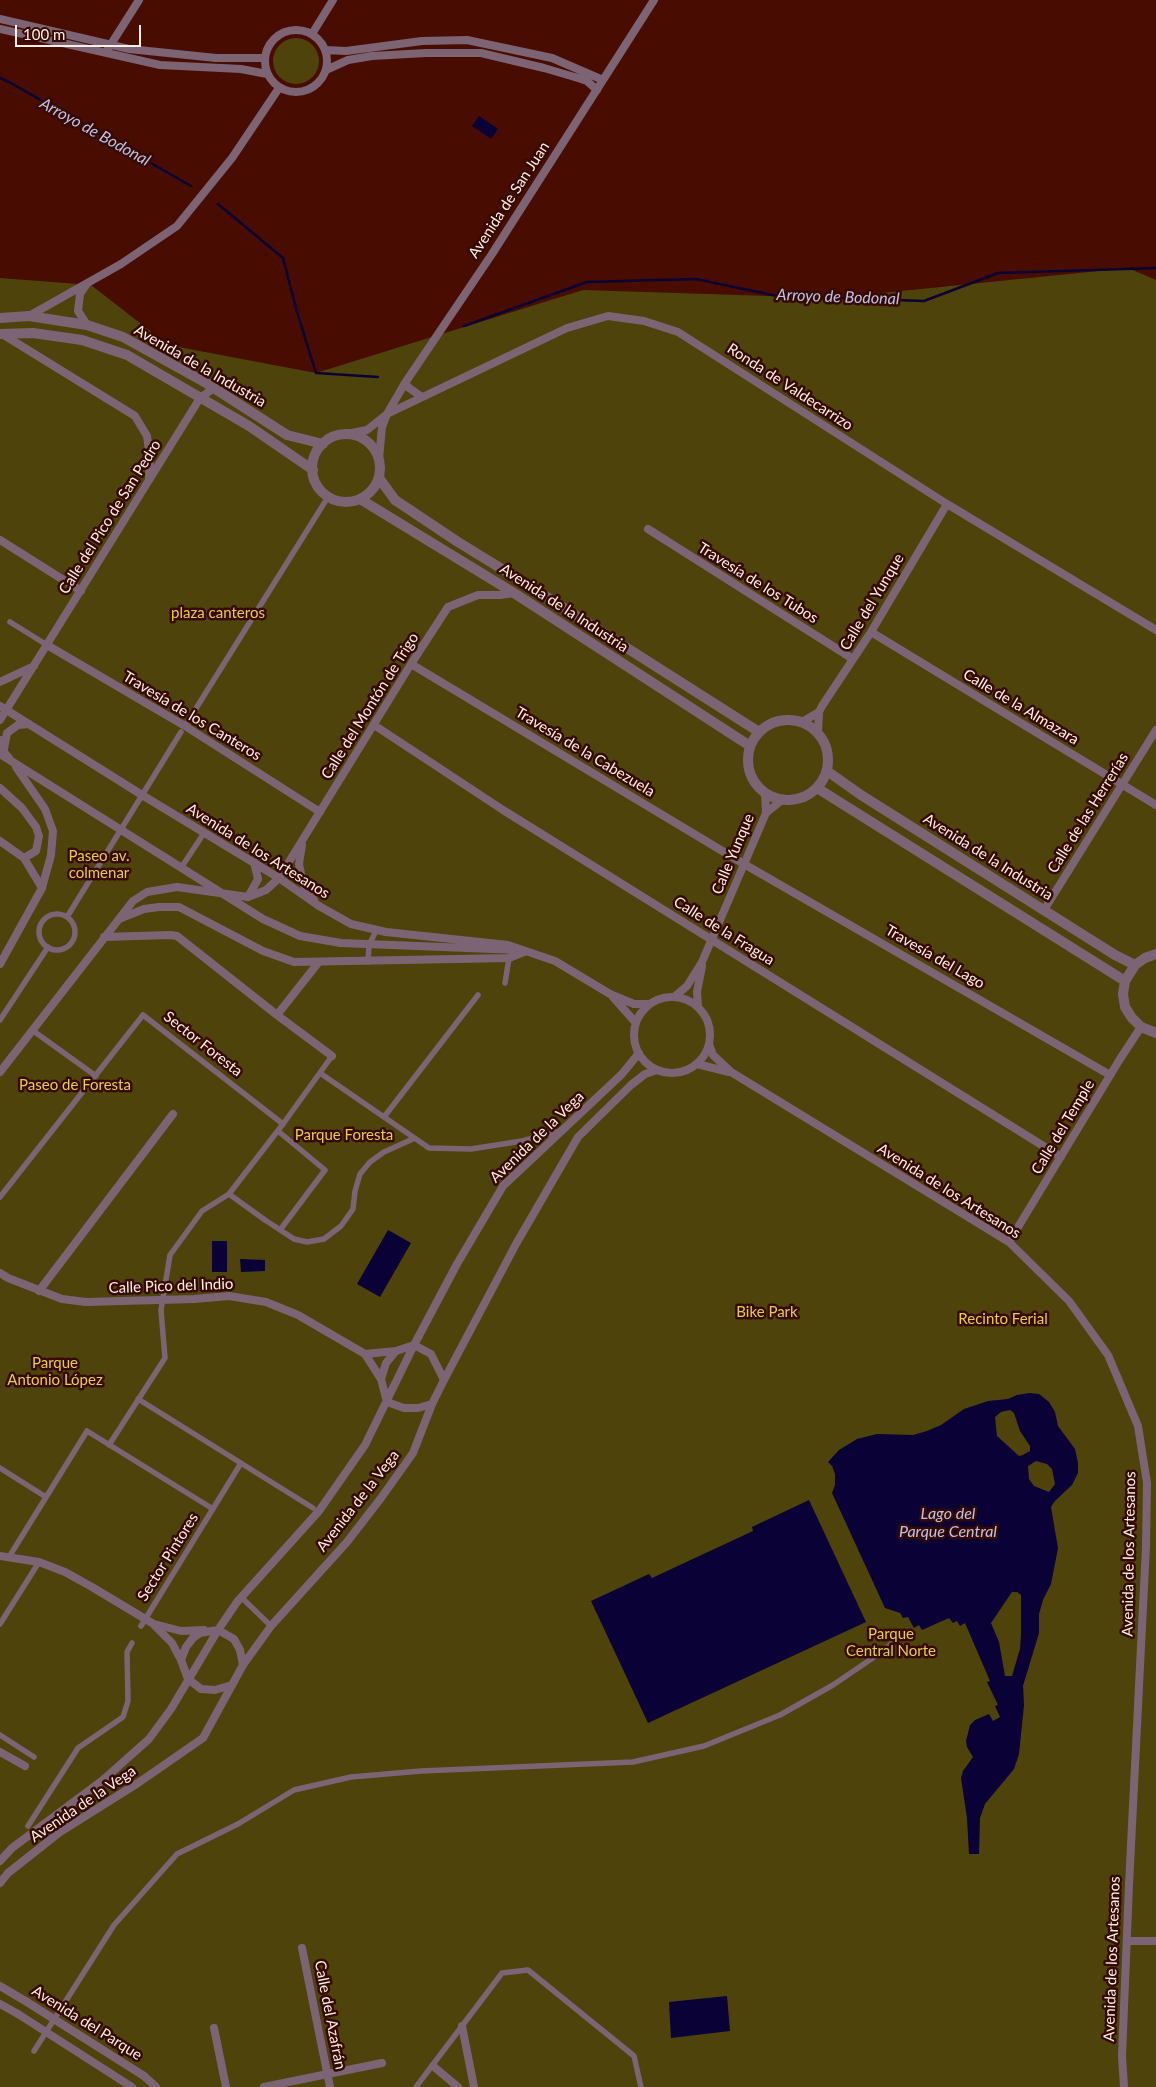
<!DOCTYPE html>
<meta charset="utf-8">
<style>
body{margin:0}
#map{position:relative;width:1156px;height:2087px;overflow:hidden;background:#480d00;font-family:Lato,sans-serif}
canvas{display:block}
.scale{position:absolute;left:15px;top:25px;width:126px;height:22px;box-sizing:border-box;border:2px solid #ffefea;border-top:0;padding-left:6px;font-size:15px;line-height:18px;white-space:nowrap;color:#ffefea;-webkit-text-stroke:4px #360a00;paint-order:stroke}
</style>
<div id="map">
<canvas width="1156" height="2087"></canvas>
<div class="scale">100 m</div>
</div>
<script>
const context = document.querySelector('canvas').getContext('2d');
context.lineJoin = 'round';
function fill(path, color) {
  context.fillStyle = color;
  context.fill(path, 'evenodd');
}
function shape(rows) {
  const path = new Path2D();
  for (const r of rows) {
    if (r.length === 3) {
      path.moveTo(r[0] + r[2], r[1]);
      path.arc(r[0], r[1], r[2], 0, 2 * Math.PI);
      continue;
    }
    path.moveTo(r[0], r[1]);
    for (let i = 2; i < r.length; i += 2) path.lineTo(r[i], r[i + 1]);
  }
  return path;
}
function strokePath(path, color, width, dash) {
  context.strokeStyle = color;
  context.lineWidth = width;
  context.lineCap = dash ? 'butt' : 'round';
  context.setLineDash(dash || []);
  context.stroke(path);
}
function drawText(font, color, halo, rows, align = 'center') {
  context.font = font + ' Lato,sans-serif';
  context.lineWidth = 5;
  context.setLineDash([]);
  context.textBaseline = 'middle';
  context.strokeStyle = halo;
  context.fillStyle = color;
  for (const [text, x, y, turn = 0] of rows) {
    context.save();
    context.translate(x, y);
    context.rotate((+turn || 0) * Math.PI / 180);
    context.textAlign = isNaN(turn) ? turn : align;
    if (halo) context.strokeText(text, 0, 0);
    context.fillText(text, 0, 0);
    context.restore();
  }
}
fill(shape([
 [296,61,23],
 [1128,268,1156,280,1156,2087,0,2087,0,278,91,285,168,345,316,373,583,290,832,298]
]), '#4e430b');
fill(shape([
 [479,116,498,129,491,139,472,126],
 [388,1230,411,1243,380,1297,357,1284],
 [212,1241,227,1241,227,1272,212,1272],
 [240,1259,265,1260,265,1271,241,1272],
 [1030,1393,1039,1394,1049,1402,1055,1412,1058,1426,1075,1449,1078,1463,1078,1473,1072,1485,1055,1501,1051,1507,1058,1548,1051,1584,1043,1600,1039,1614,1039,1633,1023,1686,1024,1705,1019,1754,1014,1769,985,1804,980,1818,979,1854,969,1854,967,1818,961,1778,963,1771,973,1757,967,1747,966,1741,970,1725,975,1720,989,1714,993,1721,1000,1717,995,1706,998,1705,987,1682,990,1681,965,1623,960,1626,957,1621,953,1623,949,1618,922,1630,919,1625,914,1628,908,1617,903,1618,900,1613,885,1608,832,1493,835,1485,835,1474,832,1466,828,1462,839,1450,857,1439,877,1434,913,1435,927,1431,941,1425,964,1409,988,1401,1008,1399,1017,1395],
 [1010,1410,1014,1413,1020,1431,1030,1446,1030,1451,1023,1455,1019,1456,997,1436,995,1417,1001,1412],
 [1036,1461,1047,1464,1052,1469,1055,1484,1049,1492,1034,1486,1029,1479,1028,1466],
 [1012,1592,1017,1592,1021,1595,1021,1635,1020,1649,1012,1676,1005,1676,999,1642,991,1623],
 [809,1500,866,1622,648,1723,591,1601,649,1574,652,1578,753,1531,752,1527],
 [727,1996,730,2031,671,2038,669,2002]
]), '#0a0136');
strokePath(shape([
 [0,78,11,83,191,186],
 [218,204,283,258,297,312,316,373,378,377],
 [464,326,587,282,696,279,777,296,924,301,998,273,1156,268]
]), '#0a0136', 2.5);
strokePath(shape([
 [10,622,47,645],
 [185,726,328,497],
 [181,868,204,833],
 [57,932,18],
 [67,917,181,732],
 [368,962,369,945,376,931],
 [505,983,509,958],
 [0,1020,48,947],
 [32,1030,96,1076],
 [320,1073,429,1148,471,1149,522,1141,560,1131],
 [384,1117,478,995],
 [278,1131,325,1170,280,1230],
 [229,1194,265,1220,294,1239,307,1242,324,1239,341,1226,353,1209,355,1191,360,1174,370,1162,384,1152,415,1138],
 [0,1197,143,1015,283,1124],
 [138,1399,313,1508],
 [109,1445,165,1358,161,1310,170,1255,202,1211,229,1194,283,1124,332,1056],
 [0,1468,46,1497],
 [9,1557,87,1431,213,1509],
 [241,1597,271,1626],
 [0,1624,39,1562],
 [141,1626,241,1463],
 [0,1735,34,1757],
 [28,1826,78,1748,123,1717,128,1701,127,1652,132,1643],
 [34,2051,114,1925,177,1854,238,1824,294,1790,351,1777,421,1771,633,1762,704,1746,780,1715,833,1685,883,1651,905,1632],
 [416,2087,502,1973,528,1970,634,2056,641,2087]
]), '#7d6475', 5.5);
strokePath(shape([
 [0,19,129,49,216,58,264,58],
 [0,29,160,65,241,69,267,74],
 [296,61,31],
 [312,34,333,0],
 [108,49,139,0],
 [325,50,346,51,422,41,467,40,552,58,603,80],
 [326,70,348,60,372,56,426,53,481,53,544,68,578,78,587,81,597,90],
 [86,285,80,294,78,311,87,325],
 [29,316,121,264,177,226,232,158,279,88],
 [2,334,135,416,147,436,150,458,149,479],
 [405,383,409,388,422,397],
 [347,434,367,430,387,414,567,328,608,316,644,321,678,332,947,504,1156,630],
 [379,459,382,427,387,414,405,383,492,254,654,0],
 [648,529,853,659],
 [0,540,81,591],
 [871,632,1156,805],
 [47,645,185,726,320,812],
 [411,664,744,864,1110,1075],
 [0,682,34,666],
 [0,706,142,795,279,878,319,906,351,924,386,932,508,945,555,961,610,994,634,1004,650,1004],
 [0,720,200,398,214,388],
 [802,722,819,712],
 [374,725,503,810,1061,1157],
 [818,732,819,712,822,706,871,632,947,504],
 [0,740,3,751,9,758],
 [4,749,7,733,18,725,29,724],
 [0,754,263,919,300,936,341,943,518,950],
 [0,788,22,808,36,827,39,836,36,851,24,858],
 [765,793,766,813],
 [0,841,24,858,42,888],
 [302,845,299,864,303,884,314,900],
 [248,897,258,879,254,862],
 [1044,910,1156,730],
 [119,919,144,909,159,907,179,907,263,951,294,962,509,958,524,952],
 [104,937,170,935,177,936,277,1015,318,963],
 [0,964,42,888,51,855,53,831,45,809,16,767],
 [613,997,636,1023],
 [674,997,687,986,702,962,766,813,782,800],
 [672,1035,38],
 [698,1007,697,992,702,966],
 [277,1015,332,1056],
 [709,1044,713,1055,731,1072,1009,1242,1069,1301,1108,1355,1138,1426,1147,1483,1146,1547,1129,1885,1122,2056,1124,2087],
 [697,1064,729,1072],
 [0,1072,133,901,147,892,177,887,248,897,266,890,279,878,411,664,448,607,478,595,500,595,514,593],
 [1009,1242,1120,1059,1141,1027],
 [0,1273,8,1278,62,1299,86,1302,194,1299,229,1296,266,1302,298,1315,365,1354,381,1379],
 [39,1291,173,1114],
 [365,1354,396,1351],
 [432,1404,418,1408,404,1408,387,1402,381,1379,386,1363,396,1351,414,1345,431,1354,444,1380],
 [0,1556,39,1562,65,1572,92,1587,152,1623,172,1643,181,1660],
 [154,1624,181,1631,204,1630],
 [232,1685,215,1690,201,1689,188,1679,181,1660,186,1647,193,1638,200,1633,218,1630,234,1639,240,1650,243,1665],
 [0,1752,25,1766],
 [0,1861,12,1848,103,1780,149,1739,171,1709,218,1630,237,1602,319,1511,365,1445,414,1345,457,1264,503,1186,622,1074,639,1053],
 [0,1883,8,1873,60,1832,138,1783,203,1738,243,1665,271,1626,347,1542,381,1498,413,1453,432,1404,444,1380,516,1244,578,1137,631,1085,645,1074,657,1070],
 [1127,1941,1156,1941],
 [302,1948,330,2087],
 [0,1986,27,2002],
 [0,2004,18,2014],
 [462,2026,474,2087],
 [214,2028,226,2087],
 [433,2066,458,2087],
 [144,2076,156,2087],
 [264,2087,382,2063]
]), '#7d6475', 8);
strokePath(shape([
 [0,318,29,316,87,325,123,337,206,383,287,435,323,444],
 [0,334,33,333,82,340,127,355,249,426,313,470],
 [346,468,34],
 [379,478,395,500,458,542,528,585,759,732],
 [360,499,514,593,750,746],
 [788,760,40],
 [827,771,861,795,1115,955,1135,965],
 [817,788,1125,981],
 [1156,954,1145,958,1135,965,1125,981,1123,994,1125,1007,1132,1018,1141,1027,1156,1033]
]), '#7d6475', 10);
strokePath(shape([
 [27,2002,144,2076],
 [18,2014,132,2087]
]), '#7d6475', 8);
drawText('15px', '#ffefea', '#360a00', [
 ["Avenida de San Juan",509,200,-57],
 ["Avenida de la Industria",200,366,30],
 ["Ronda de Valdecarrizo",790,387,33],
 ["Calle del Pico de San Pedro",110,517,-58],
 ["Travesía de los Tubos",758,583,32],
 ["Calle del Yunque",872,602,-59],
 ["Avenida de la Industria",564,608,33],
 ["Calle del Montón de Trigo",370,706,-58],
 ["Calle de la Almazara",1021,707,31],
 ["Travesía de los Canteros",192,716,31],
 ["Travesía de la Cabezuela",585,752,31],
 ["Calle de las Herrerías",1088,813,-58],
 ["Avenida de los Artesanos",258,851,32],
 ["Calle Yunque",733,854,-67],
 ["Avenida de la Industria",988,857,32],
 ["Calle de la Fragua",724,931,32],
 ["Travesía del Lago",935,957,30],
 ["Sector Foresta",203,1044,38],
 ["Calle del Temple",1063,1127,-59],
 ["Avenida de la Vega",537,1137,-44],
 ["Avenida de los Artesanos",949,1191,32],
 ["Calle Pico del Indio",171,1286,-2],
 ["Avenida de la Vega",358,1501,-52],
 ["Avenida de los Artesanos",1129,1554,-89],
 ["Sector Pintores",168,1557,-58],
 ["Avenida de la Vega",83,1804,-34],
 ["Avenida de los Artesanos",1112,1959,-88],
 ["Calle del Azafrán",330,2015,79],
 ["Avenida del Parque",87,2023,32]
]);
drawText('15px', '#e8ce46', '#360a00', [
 ["plaza canteros",218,613],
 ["Paseo av.",99,856],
 ["colmenar",99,873],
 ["Paseo de Foresta",75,1085],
 ["Parque Foresta",344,1135],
 ["Bike Park",767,1312],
 ["Recinto Ferial",1003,1319],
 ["Parque",55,1363],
 ["Antonio López",55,1380],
 ["Parque",891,1634],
 ["Central Norte",891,1651]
]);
drawText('italic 16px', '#bdc3ef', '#360a00', [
 ["Arroyo de Bodonal",95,132,29],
 ["Arroyo de Bodonal",838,297,2],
 ["Lago del",948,1514],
 ["Parque Central",948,1532]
]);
</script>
